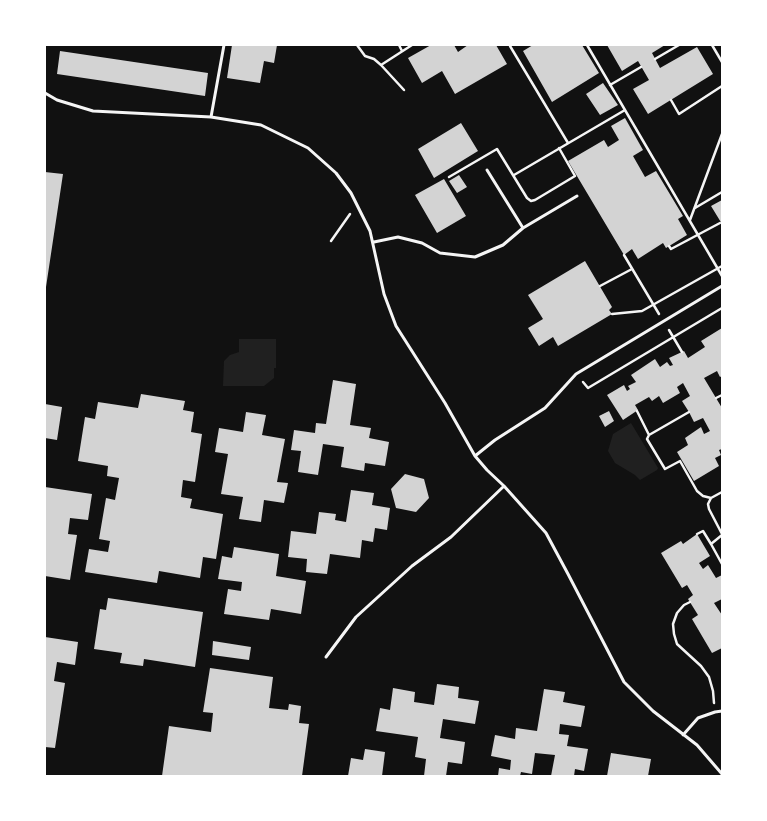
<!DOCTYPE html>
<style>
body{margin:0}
#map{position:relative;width:767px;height:821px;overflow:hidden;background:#111;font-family:"Fira Sans Condensed",sans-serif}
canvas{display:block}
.frame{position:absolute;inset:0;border:46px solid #fff;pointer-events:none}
</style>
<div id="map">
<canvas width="767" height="821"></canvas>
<div class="frame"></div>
</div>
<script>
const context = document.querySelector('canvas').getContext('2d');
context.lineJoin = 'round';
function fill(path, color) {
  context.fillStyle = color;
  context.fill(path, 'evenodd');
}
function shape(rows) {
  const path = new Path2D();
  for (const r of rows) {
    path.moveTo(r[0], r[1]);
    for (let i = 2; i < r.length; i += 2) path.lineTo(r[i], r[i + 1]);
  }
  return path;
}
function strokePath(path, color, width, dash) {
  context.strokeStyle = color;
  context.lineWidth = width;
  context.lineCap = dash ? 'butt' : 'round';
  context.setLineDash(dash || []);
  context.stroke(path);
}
fill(shape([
 [239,339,276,339,276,368,274,368,274,378,264,386,223,386,224,361,230,355,239,352],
 [631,423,658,468,657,470,640,480,635,475,615,463,608,451,613,434]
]), '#202020');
fill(shape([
 [232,45,277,45,274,63,264,61,260,83,227,78],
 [431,45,454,45,458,52,468,45,496,45,507,64,455,94,442,71,422,83,408,58],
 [533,45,582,45,599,73,552,102,523,51],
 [607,45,665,45,652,53,660,68,697,47,713,74,648,114,633,89,649,80,638,61,622,71],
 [60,51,208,73,205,96,57,74],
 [603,83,618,105,600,115,586,94],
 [625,118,643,150,633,156,645,177,656,171,683,216,678,219,687,235,666,248,663,243,638,259,632,249,624,255,568,161,604,140,608,147,619,140,611,126],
 [461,123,478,151,434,178,418,149],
 [45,172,63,174,46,287,45,287],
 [459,175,467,187,457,193,449,181],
 [444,179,466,216,437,233,415,195],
 [722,200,722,224,711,206],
 [585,261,612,307,609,310,612,314,558,346,553,337,539,346,528,328,543,319,528,295],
 [722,328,722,376,720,377,717,371,704,378,722,408,722,449,719,450,721,455,715,458,719,466,694,481,677,452,688,445,685,438,701,427,704,434,710,431,703,418,694,422,689,412,682,401,690,396,683,383,677,387,680,393,663,403,659,396,652,401,649,397,635,405,638,410,623,420,607,395,624,385,627,391,630,389,628,386,636,382,631,375,655,359,660,367,667,362,670,366,673,365,669,358,684,351,688,358,705,347,701,341],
 [333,380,356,384,350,425,371,428,369,438,389,442,385,466,365,463,364,471,341,467,344,447,323,444,318,475,298,472,301,451,291,450,294,430,315,433,316,423,326,424],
 [141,394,185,401,183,410,194,412,191,432,202,434,195,482,183,480,181,497,192,499,190,508,223,514,216,559,203,557,200,578,159,571,157,583,85,572,89,549,108,552,110,541,99,539,106,498,115,500,119,478,107,476,108,466,78,461,85,417,95,419,98,402,138,408],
 [45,404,62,407,57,440,45,438],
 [609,411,614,421,605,427,599,416],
 [246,412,266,415,262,435,285,439,277,482,288,483,284,503,264,500,261,522,239,519,243,497,221,494,228,454,215,452,219,428,243,432],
 [405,474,424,479,429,498,416,512,396,508,391,489],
 [45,487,92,494,88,520,70,518,68,534,77,535,70,580,45,576],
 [351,490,374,493,372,505,390,508,387,530,375,528,373,542,362,540,360,558,330,554,327,574,306,572,307,559,288,557,291,531,316,534,319,512,336,514,335,520,346,522],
 [697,534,710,556,699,563,703,569,708,565,716,578,722,575,722,599,714,603,722,615,722,648,712,653,692,619,698,615,688,599,693,595,687,585,682,588,661,553,681,541,683,544],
 [234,547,279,554,276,576,306,581,301,614,271,609,269,620,224,614,228,589,241,591,242,582,218,579,222,556,232,558],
 [108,598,203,612,195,667,144,659,143,666,120,663,122,653,94,649,100,609,106,610],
 [45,637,78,642,75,665,57,662,54,681,65,683,55,748,45,747],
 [213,641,251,647,249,660,212,655],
 [210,668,273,677,269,708,288,710,289,704,301,706,299,723,309,724,302,776,162,776,169,726,211,732,213,713,203,712],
 [437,684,459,687,458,698,479,701,475,724,443,719,440,738,465,742,462,764,448,762,446,776,424,776,426,759,415,757,418,737,376,731,380,708,390,710,393,688,415,692,414,702,434,705],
 [544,689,565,692,563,702,585,706,581,727,560,724,559,734,569,735,567,746,588,749,584,771,575,769,574,776,551,776,555,755,535,753,532,774,521,772,520,776,498,776,499,768,510,770,511,760,491,756,495,735,515,739,516,728,537,731],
 [365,749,385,752,382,776,348,776,351,758,363,760],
 [611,753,651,759,648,776,607,776]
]), '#d3d3d3');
strokePath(shape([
 [357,45,365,56,374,59,381,65],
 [399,45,402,51],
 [511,45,510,46,568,143],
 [587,45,722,276],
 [712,45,722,62],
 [655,59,679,45],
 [610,85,641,67],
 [404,90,381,65,412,45],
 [671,100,679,114,722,86],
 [514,175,625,110],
 [449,177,497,149,527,198,531,201,535,200,575,176,559,148],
 [695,208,722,192],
 [690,220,722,134],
 [331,241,350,214],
 [669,246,671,249,720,223],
 [624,255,659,314],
 [600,286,632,269],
 [612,314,642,311,722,266],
 [669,330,682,352],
 [583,382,588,388,722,308],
 [716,398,722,395],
 [637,411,649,435],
 [689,412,649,435,647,439,665,469,680,461,697,491,703,496,711,498,722,492],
 [711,498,708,504,709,509,722,534],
 [697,534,703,531,711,544],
 [722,535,711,544,722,564],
 [690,602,684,605,677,613,673,624,674,634,677,644,701,666,709,677,713,691,714,703]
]), '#f5f5f5', 2.5);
strokePath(shape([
 [45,93,57,100,93,111,211,117,261,125,308,148,336,173,351,193,370,231,384,294,396,326,445,403,475,456,487,470,504,486,546,533,568,574,624,682,653,711,697,745,722,774],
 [211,117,224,45],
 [487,170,523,228],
 [374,242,398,237,422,243,440,253,475,257,503,245,523,228,577,196],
 [475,456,495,440,545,408,576,374,722,286],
 [326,657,356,617,412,566,451,537,504,486],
 [683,735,698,718,715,712,722,711]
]), '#f5f5f5', 3);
</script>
